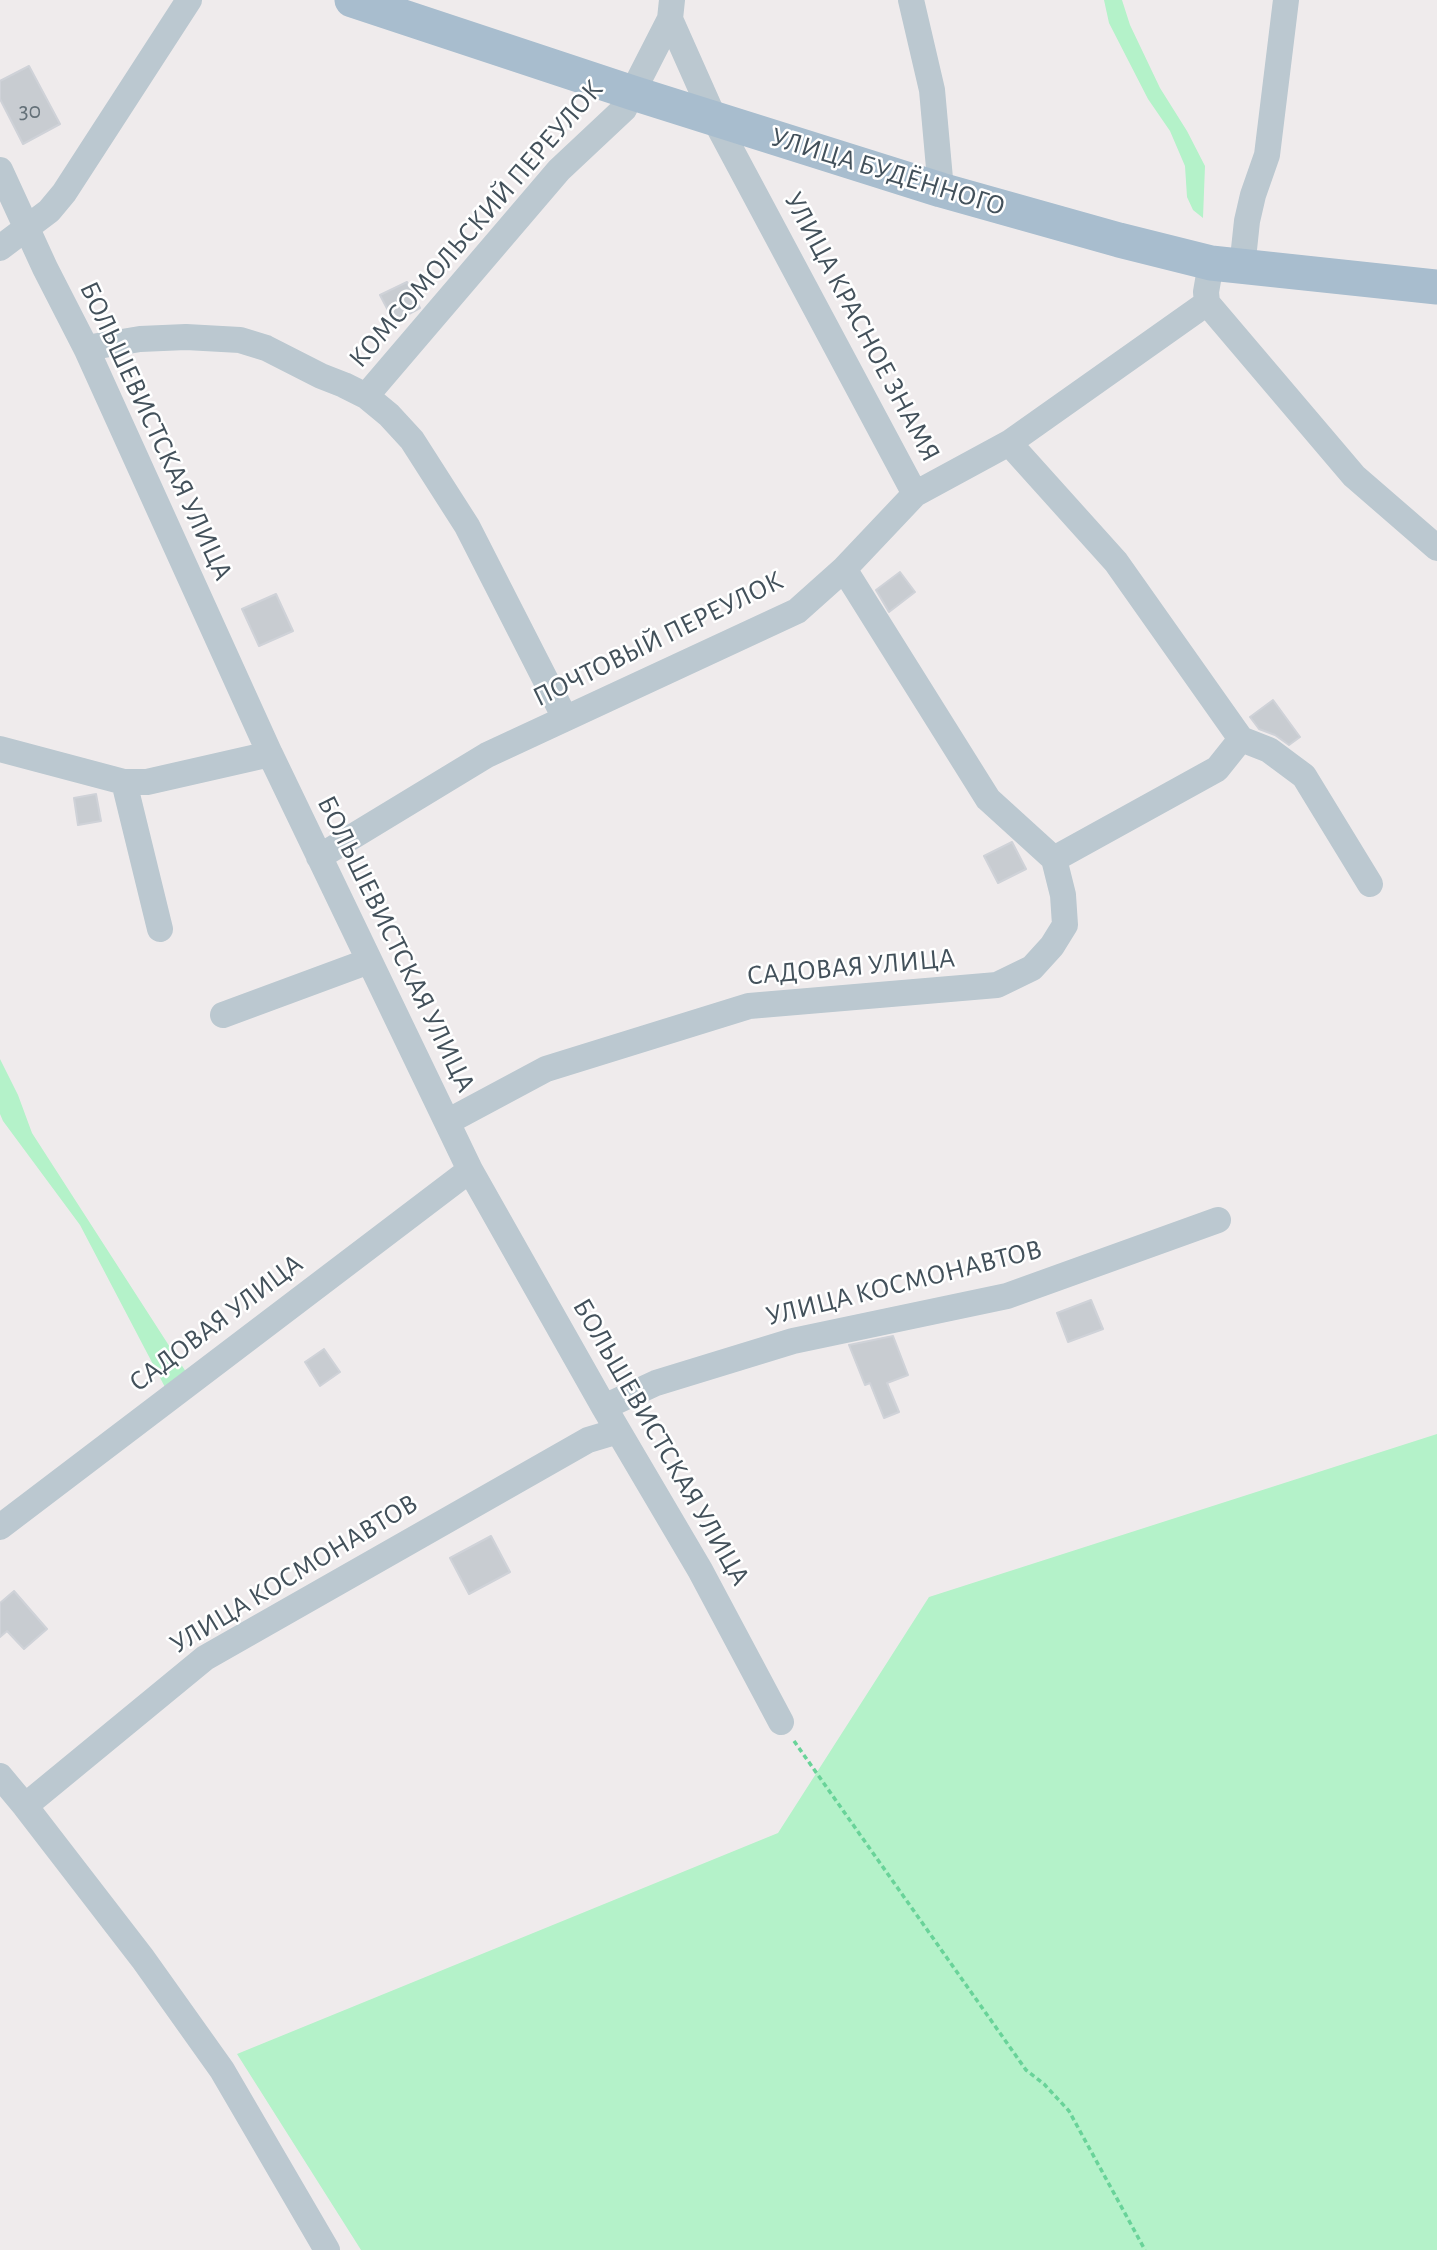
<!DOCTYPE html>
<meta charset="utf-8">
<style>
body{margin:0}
canvas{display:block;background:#efebec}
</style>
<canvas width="1437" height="2250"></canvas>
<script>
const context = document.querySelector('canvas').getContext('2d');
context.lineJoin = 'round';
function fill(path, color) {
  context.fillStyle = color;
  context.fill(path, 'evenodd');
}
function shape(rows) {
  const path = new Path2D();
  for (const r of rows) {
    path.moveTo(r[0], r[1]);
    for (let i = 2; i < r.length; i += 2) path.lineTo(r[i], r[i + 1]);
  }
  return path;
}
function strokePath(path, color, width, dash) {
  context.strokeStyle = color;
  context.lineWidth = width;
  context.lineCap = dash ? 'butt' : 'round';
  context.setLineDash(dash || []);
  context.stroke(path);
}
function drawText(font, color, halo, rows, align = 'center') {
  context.font = font + ' "Alegreya Sans",sans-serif';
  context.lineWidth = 5;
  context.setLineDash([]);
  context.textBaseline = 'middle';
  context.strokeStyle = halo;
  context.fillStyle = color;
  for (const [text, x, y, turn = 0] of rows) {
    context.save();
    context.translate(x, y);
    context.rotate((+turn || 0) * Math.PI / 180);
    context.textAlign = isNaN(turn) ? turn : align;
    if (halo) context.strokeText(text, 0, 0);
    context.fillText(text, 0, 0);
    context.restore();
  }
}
fill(shape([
 [1104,0,1122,0,1130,25,1160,88,1187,131,1205,166,1203,218,1193,210,1187,197,1185,166,1170,131,1148,99,1109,23],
 [0,1059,18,1095,32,1133,186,1372,167,1391,80,1225,3,1121,0,1114],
 [1437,1434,1437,2250,361,2250,237,2054,778,1833,929,1597]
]), '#b4f2c9');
const building = shape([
 [29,66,60,124,23,144,0,99,0,81,29,66],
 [407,282,420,308,394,322,380,295,407,282],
 [900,572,915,592,889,612,876,590,900,572],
 [276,594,293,631,259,646,242,609,276,594],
 [1273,700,1300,737,1289,745,1275,735,1259,729,1250,717,1273,700],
 [96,794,101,821,78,825,74,798,96,794],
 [1012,842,1026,869,998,883,984,856,1012,842],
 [1091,1300,1103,1329,1068,1342,1057,1313,1091,1300],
 [893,1336,908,1375,887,1383,899,1412,884,1418,870,1383,865,1385,849,1345,893,1336],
 [324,1349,340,1372,320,1386,305,1362,324,1349],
 [491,1536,510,1572,469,1594,450,1558,491,1536],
 [14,1591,47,1629,24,1649,7,1631,0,1637,0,1603,14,1591]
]);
fill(building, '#c8ccd1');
strokePath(building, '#cfd2d8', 2);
strokePath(shape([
 [794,1741,1026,2070,1044,2084,1069,2111,1145,2250]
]), '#69d399', 3.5, [5, 3.5]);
strokePath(shape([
 [672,0,670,19,714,118,915,494],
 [911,0,932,90,941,190],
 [0,170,45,268,86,348,270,754,470,1170,604,1407,700,1570,781,1722],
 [0,248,49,211,64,193,189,0],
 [1242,268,1247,221,1253,195,1267,155,1286,0],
 [1207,303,1354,476,1437,548],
 [86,348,140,339,186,337,240,340,266,348,321,376,344,385,366,396,389,415,412,440,467,526,565,718],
 [366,396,559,170,624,109,670,19],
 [1009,443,1116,562,1241,739,1269,750,1304,776,1370,884],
 [844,569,988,799,1054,859],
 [0,749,124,782,147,782,270,754],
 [124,782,160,929],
 [319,857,487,755,797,611,844,569,915,494,1009,443,1207,303,1206,292,1211,263],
 [1054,859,1217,769,1241,739],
 [223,1015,369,961],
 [447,1122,546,1069,749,1006,997,985,1032,968,1052,946,1065,925,1063,895,1054,859],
 [604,1407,656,1383,793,1341,1007,1296,1218,1220],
 [0,1527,470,1170],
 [0,1776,25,1806,143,1959,222,2070,327,2250],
 [25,1806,205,1658,588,1440,618,1431]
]), '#bbc8d0', 26);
strokePath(shape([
 [352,0,633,93,941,190,1119,240,1211,263,1437,287]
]), '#a8bdce', 35);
drawText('24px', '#647078', null, [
 ["30",30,111]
]);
drawText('28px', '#43515b', '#fff', [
 ["УЛИЦА БУДЁННОГО",888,172,17],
 ["КОМСОМОЛЬСКИЙ ПЕРЕУЛОК",476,224,-49],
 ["УЛИЦА КРАСНОЕ ЗНАМЯ",862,327,62],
 ["БОЛЬШЕВИСТСКАЯ УЛИЦА",156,431,65],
 ["ПОЧТОВЫЙ ПЕРЕУЛОК",658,639,-26],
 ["БОЛЬШЕВИСТСКАЯ УЛИЦА",396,944,64],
 ["САДОВАЯ УЛИЦА",851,967,-5],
 ["УЛИЦА КОСМОНАВТОВ",904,1283,-14],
 ["САДОВАЯ УЛИЦА",216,1323,-37],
 ["БОЛЬШЕВИСТСКАЯ УЛИЦА",661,1442,60],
 ["УЛИЦА КОСМОНАВТОВ",294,1574,-31]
]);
</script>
